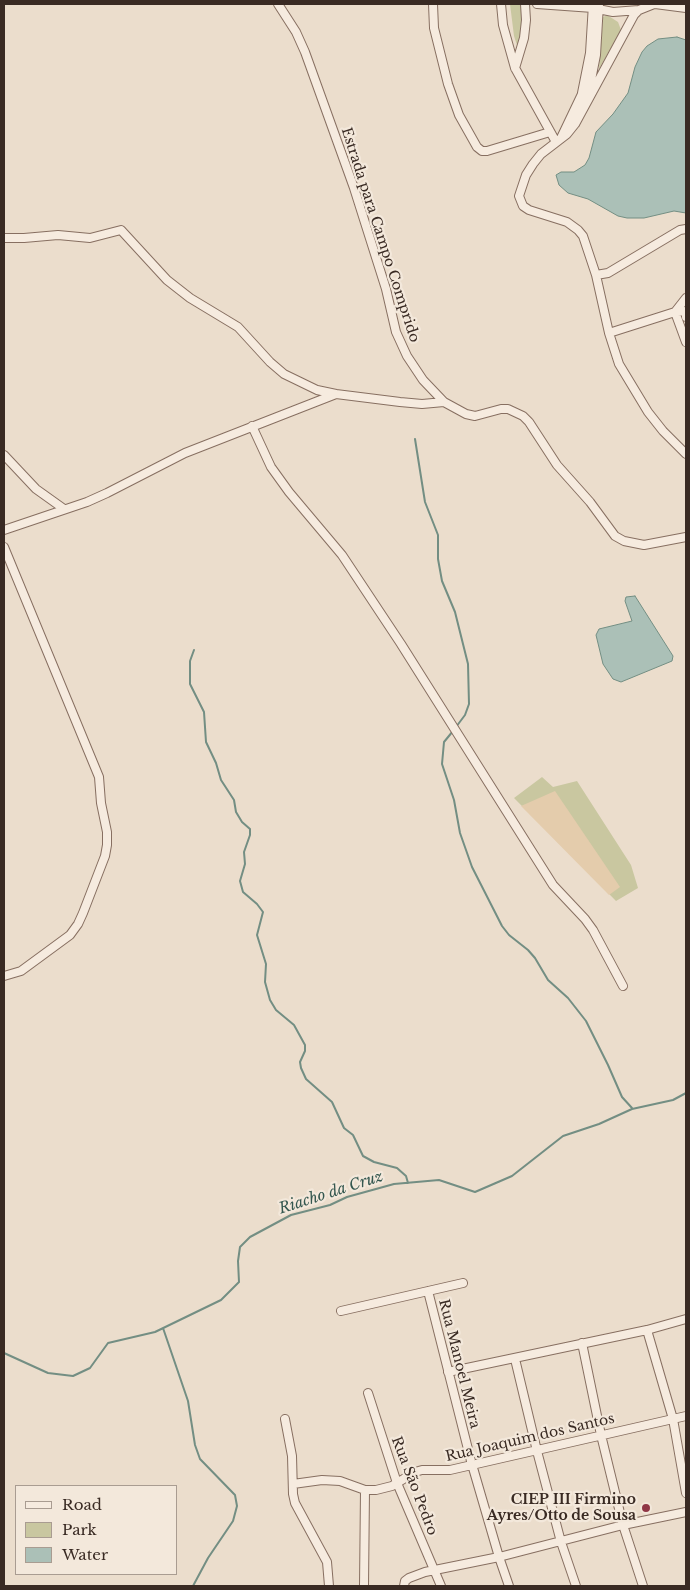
<!DOCTYPE html>
<meta charset="utf-8">
<style>
body{margin:0}
#map{position:relative;width:690px;height:1590px;overflow:hidden;background:#ebddcc;font-family:"Libre Baskerville",serif}
canvas{display:block}
.frame{position:absolute;inset:0;border:5px solid #392a23;pointer-events:none}
.legend{position:absolute;left:15px;top:1485px;width:162px;height:90px;box-sizing:border-box;background:#f3e8db;border:1px solid #a99c91;margin:0;padding:6px 9px;list-style:none;font-size:15px;color:#392a23}
.legend li{display:flex;align-items:center;gap:10px;height:25px}
.legend b{width:25px;border:1px solid #a99c91}
</style>
<div id="map">
<canvas width="690" height="1590"></canvas>
<div class="frame"></div>
<ul class="legend">
<li><b style="height:6px;background:#f6ebdf"></b>Road</li>
<li><b style="height:14px;background:#c9c7a0"></b>Park</li>
<li><b style="height:14px;background:#abc0b7"></b>Water</li>
</ul>
</div>
<script>
const context = document.querySelector('canvas').getContext('2d');
context.lineJoin = 'round';
function fill(path, color) {
  context.fillStyle = color;
  context.fill(path, 'evenodd');
}
function shape(rows) {
  const path = new Path2D();
  for (const r of rows) {
    path.moveTo(r[0], r[1]);
    for (let i = 2; i < r.length; i += 2) path.lineTo(r[i], r[i + 1]);
  }
  return path;
}
function strokePath(path, color, width, dash) {
  context.strokeStyle = color;
  context.lineWidth = width;
  context.lineCap = dash ? 'butt' : 'round';
  context.setLineDash(dash || []);
  context.stroke(path);
}
function drawText(font, color, halo, rows, align = 'center') {
  context.font = font + ' "Libre Baskerville",serif';
  context.lineWidth = 4.5;
  context.setLineDash([]);
  context.textBaseline = 'middle';
  context.strokeStyle = halo;
  context.fillStyle = color;
  for (const [text, x, y, turn = 0] of rows) {
    context.save();
    context.translate(x, y);
    context.rotate((+turn || 0) * Math.PI / 180);
    context.textAlign = isNaN(turn) ? turn : align;
    if (halo) context.strokeText(text, 0, 0);
    context.fillText(text, 0, 0);
    context.restore();
  }
}
fill(shape([
 [510,4,523,4,521,38,518,48,514,36],
 [607,15,618,22,621,30,599,69,603,17],
 [542,777,553,787,577,781,631,865,638,888,616,901,514,798]
]), '#c9c7a0');
fill(shape([
 [555,791,620,887,609,895,521,806]
]), '#e4ccac');
const water = shape([
 [677,37,686,40,686,213,674,211,644,218,627,218,618,216,588,199,568,193,559,185,556,175,561,172,574,172,585,165,589,158,596,132,613,114,628,93,635,67,642,52,647,46,658,39,677,37],
 [635,596,673,656,672,661,621,682,613,679,603,664,596,635,599,629,632,621,625,601,626,597,635,596]
]);
fill(water, '#abc0b7');
strokePath(water, '#738e83', 1);
strokePath(shape([
 [415,439,425,502,438,535,438,559,442,581,455,612,468,664,469,704,465,715,456,727],
 [194,650,190,661,190,684,204,712,206,742,216,763,221,780,234,800,236,812,242,822,250,829,250,835,244,852,245,864,240,881,243,892,257,904,263,912,257,935,266,964,265,982,270,1000,276,1010,294,1025,305,1045,305,1051,300,1062,301,1068,306,1079,332,1102,344,1128,353,1135,363,1156,374,1162,397,1168,406,1176,408,1183],
 [453,731,444,742,442,764,454,800,460,833,472,867,502,926,509,935,528,950,535,958,548,980,568,998,586,1021,608,1065,622,1097,632,1108],
 [163,1328,188,1401,195,1445,200,1459,235,1495,237,1506,233,1521,208,1558,193,1586],
 [4,1353,48,1373,73,1376,90,1368,108,1343,155,1332,221,1300,239,1282,238,1261,240,1247,250,1237,291,1215,330,1205,347,1197,394,1184,439,1180,475,1192,512,1176,563,1136,599,1124,632,1109,673,1100,686,1093]
]), '#738e83', 2);
const minor = shape([
 [278,4,296,32,305,52,354,188,386,289,396,332,407,356,423,380,444,402,466,414,475,416,501,409,508,409,523,416,529,422,557,465,590,502,615,536,624,541,644,545,686,537],
 [433,4,434,28,448,84,459,115,477,147,482,151,487,151,550,132],
 [501,4,503,25,515,68,556,142],
 [537,4,593,8,613,12,639,10],
 [654,4,639,10,634,15,575,124,567,134,541,154,533,164,526,175,519,196,523,206,529,210,567,222,578,230,583,236,596,275,609,333,619,364,648,412,663,431,686,454],
 [655,4,686,8],
 [515,68,524,38,526,20,525,4],
 [582,93,590,53,593,4],
 [561,138,582,94,590,85,596,55,599,4],
 [4,238,24,238,58,235,90,238,121,230,167,280,190,298,238,327,270,362,284,374,317,390,336,394],
 [596,275,608,273,680,230,686,229],
 [686,298,675,312,686,342],
 [609,333,675,312,686,311,686,317],
 [252,426,271,467,289,492,342,555,401,644,553,885,585,919,593,930,623,986],
 [4,455,36,489,64,509],
 [4,530,87,502,107,493,185,453,336,394,400,402,422,404,444,402],
 [4,547,99,777,101,803,107,832,107,845,105,856,83,913,78,924,70,935,21,971,4,976],
 [428,1291,471,1461,499,1557,509,1586],
 [341,1311,463,1283],
 [647,1330,673,1419,686,1493],
 [582,1343,601,1435,623,1525,643,1586],
 [515,1359,537,1451,561,1542,576,1586],
 [448,1372,647,1330,686,1319],
 [368,1393,397,1483,441,1586],
 [285,1419,292,1456,293,1494,295,1503,327,1562,329,1586],
 [293,1484,322,1480,340,1481,365,1490,376,1490,392,1486,415,1472,422,1470,450,1470,686,1416],
 [364,1586,365,1490],
 [404,1586,405,1581,409,1578,425,1572,499,1557,623,1525,686,1512]
]);
strokePath(minor, '#876f61', 10);
strokePath(minor, '#f6ebdf', 8);
for (const [x, y, r, color] of [
 [646,1508,5,"#903746"]
]) {
  const dot = new Path2D();
  dot.arc(x, y, r, 0, 2 * Math.PI);
  context.fillStyle = color;
  context.fill(dot);
  strokePath(dot, '#f3e8db', 2);
}
drawText('14px', '#392a23', '#f3e8db', [
 ["Estrada para Campo Comprido",380,235,72],
 ["Rua Manoel Meira",459,1364,76],
 ["Rua Joaquim dos Santos",530,1438,-13],
 ["Rua São Pedro",414,1486,69]
]);
drawText('bold 14px', '#392a23', '#f3e8db', [
 ["CIEP III Firmino",636,1500],
 ["Ayres/Otto de Sousa",636,1516]
], 'right');
drawText('italic 15px', '#34574f', '#f3e8db', [
 ["Riacho da Cruz",331,1193,-18]
]);
</script>
